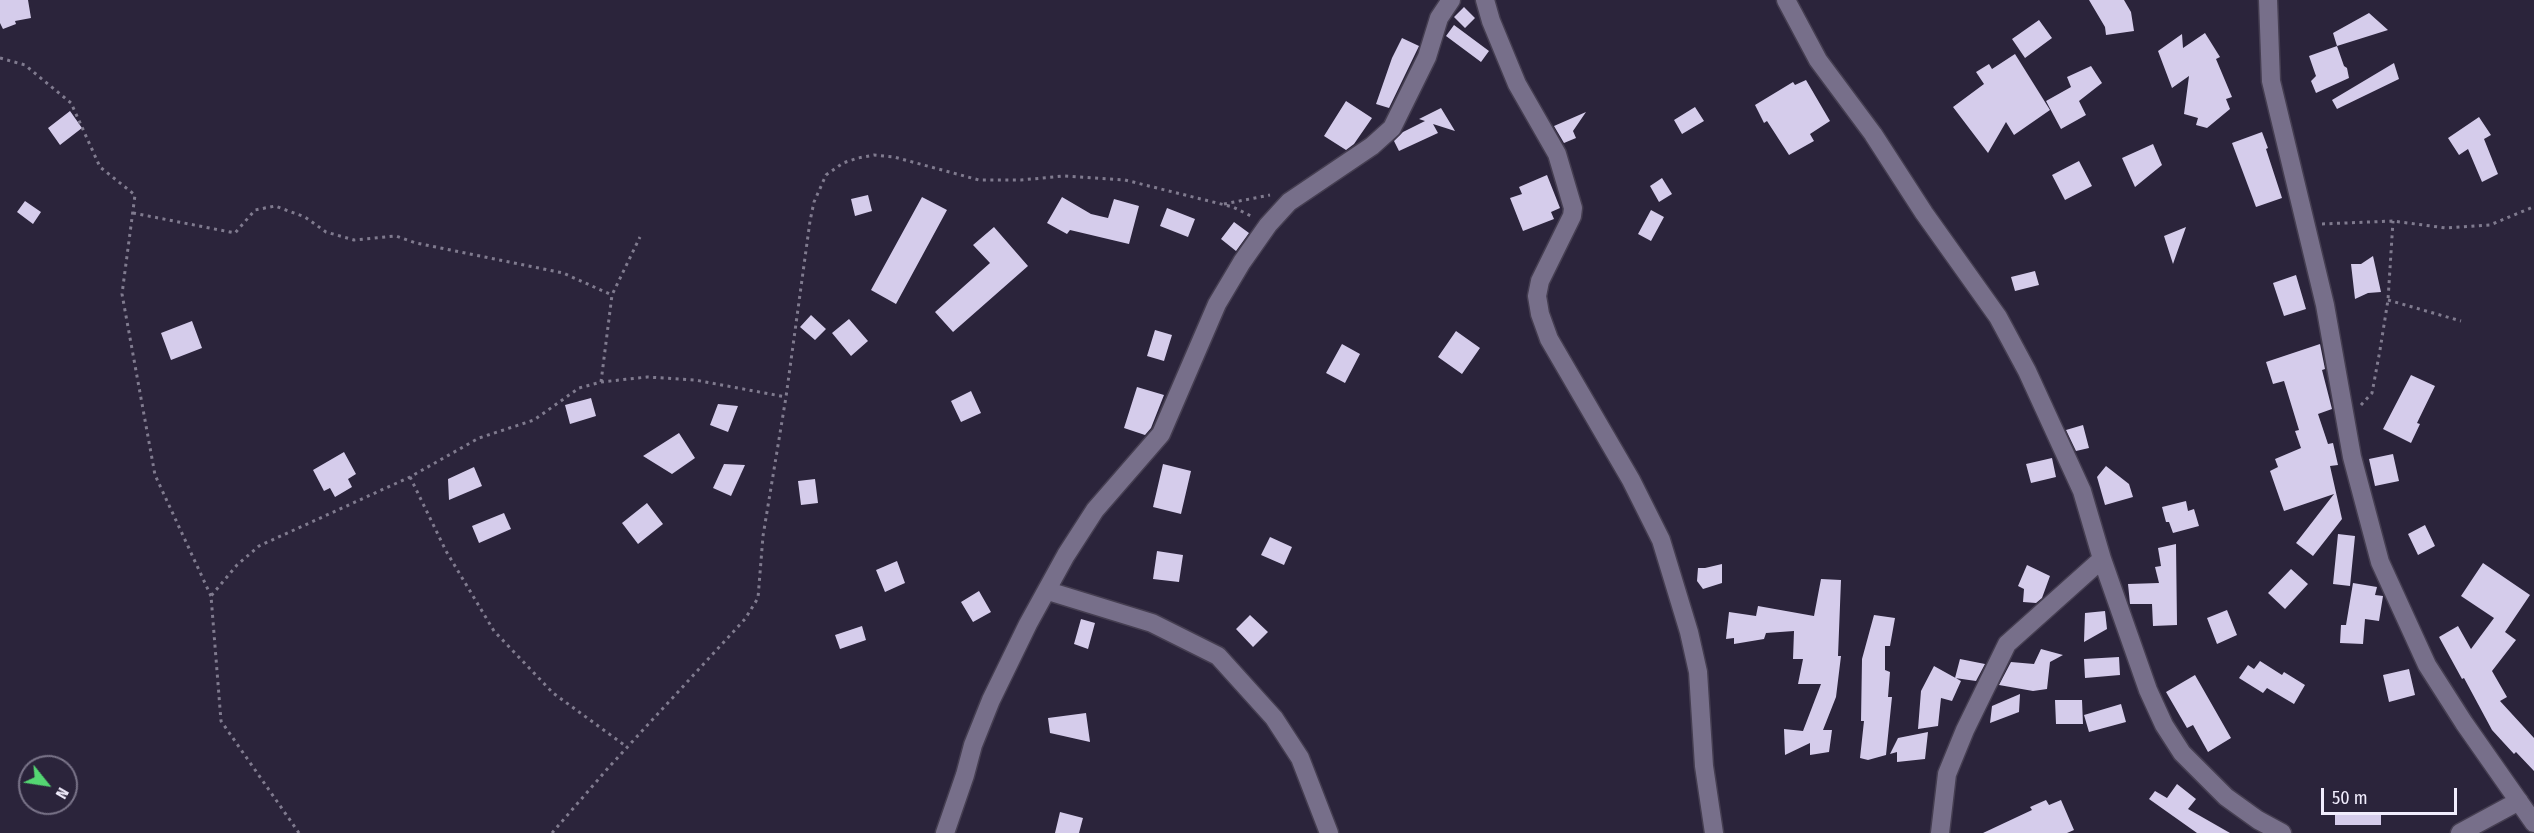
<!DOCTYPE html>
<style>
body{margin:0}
#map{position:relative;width:2534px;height:833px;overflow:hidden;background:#2b243b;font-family:"Fira Sans Condensed",sans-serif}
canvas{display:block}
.north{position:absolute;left:18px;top:755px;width:60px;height:60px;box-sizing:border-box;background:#2b243b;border:2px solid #7a7489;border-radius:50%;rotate:120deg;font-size:16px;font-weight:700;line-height:24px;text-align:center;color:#f1edfd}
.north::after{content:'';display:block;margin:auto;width:21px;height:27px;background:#54d672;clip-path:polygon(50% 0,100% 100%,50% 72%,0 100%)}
.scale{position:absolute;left:2321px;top:788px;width:136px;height:27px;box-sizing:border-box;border:3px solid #f1edfd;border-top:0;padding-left:8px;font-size:18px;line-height:21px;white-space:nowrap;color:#f1edfd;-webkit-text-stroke:4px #2b243b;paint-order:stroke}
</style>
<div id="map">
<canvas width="2534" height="833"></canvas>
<div class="north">N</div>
<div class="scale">50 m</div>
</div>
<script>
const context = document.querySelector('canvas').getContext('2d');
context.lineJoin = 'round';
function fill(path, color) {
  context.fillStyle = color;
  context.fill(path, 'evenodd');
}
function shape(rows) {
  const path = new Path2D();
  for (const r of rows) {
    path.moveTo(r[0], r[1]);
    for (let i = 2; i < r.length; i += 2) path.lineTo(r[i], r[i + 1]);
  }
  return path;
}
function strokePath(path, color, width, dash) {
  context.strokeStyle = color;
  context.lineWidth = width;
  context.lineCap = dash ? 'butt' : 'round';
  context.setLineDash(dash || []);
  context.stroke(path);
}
fill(shape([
 [0,0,28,0,31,18,15,21,16,24,3,29,0,23],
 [2089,0,2124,0,2131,12,2134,31,2106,35,2105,27],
 [1464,7,1475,18,1465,28,1454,17],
 [2369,13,2388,30,2337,46,2333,33],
 [2039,20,2052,38,2025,58,2012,39],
 [1454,25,1489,51,1481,62,1446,36],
 [2205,33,2220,57,2216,59,2232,97,2226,99,2230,109,2207,128,2196,125,2198,118,2184,114,2189,76,2172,88,2158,51,2182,34,2183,48],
 [1402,38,1419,46,1389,108,1376,104,1392,58],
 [2337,46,2344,66,2347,68,2349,78,2316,93,2311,81,2316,76,2309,56],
 [2015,54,2050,110,2014,135,2006,122,1988,153,1953,107,1984,84,1976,72,1989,64,1992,69],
 [2394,63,2399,79,2337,109,2332,100],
 [2091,66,2102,83,2079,101,2086,115,2061,129,2046,101,2071,87,2067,77],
 [1806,80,1830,121,1810,134,1814,141,1789,155,1767,121,1764,123,1755,105,1793,82,1795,85],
 [1346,101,1372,118,1354,144,1346,150,1324,136],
 [1695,107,1704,121,1682,134,1674,120],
 [1441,108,1455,131,1433,124,1438,133,1399,151,1394,141,1403,132,1425,121,1419,119],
 [70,111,82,128,60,145,48,128],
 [1586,112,1573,131,1576,138,1564,143,1554,126],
 [2479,117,2491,135,2484,139,2498,174,2482,182,2468,149,2459,155,2448,138],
 [2262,132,2268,148,2266,149,2282,198,2256,207,2232,143],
 [2153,144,2162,165,2135,187,2122,158],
 [2079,161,2092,186,2065,200,2052,175],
 [1547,175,1560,208,1551,212,1554,219,1523,231,1510,198,1522,194,1519,187],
 [1662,178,1672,194,1659,202,1650,186],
 [868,195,872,211,855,216,851,199],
 [922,197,947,210,896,304,871,290],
 [1062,197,1091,214,1108,218,1114,199,1139,206,1129,244,1070,230,1067,234,1047,223],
 [25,201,41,212,33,224,17,212],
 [1167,208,1195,219,1188,237,1160,226],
 [1651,210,1664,217,1651,241,1638,234],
 [1234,222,1249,233,1236,251,1221,239],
 [994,227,1028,266,953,332,935,312,990,263,973,245],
 [2186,227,2173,264,2164,236],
 [2373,256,2381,292,2368,293,2355,299,2351,264,2361,264],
 [2035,271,2039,285,2015,291,2011,277],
 [2296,275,2306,309,2284,316,2273,283],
 [811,315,826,329,815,340,800,327],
 [849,319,868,341,851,356,832,333],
 [192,321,202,348,171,360,161,333],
 [1155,330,1172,335,1164,361,1147,356],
 [1456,331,1480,348,1462,374,1438,357],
 [1342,344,1360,354,1345,383,1326,373],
 [2320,344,2325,369,2322,370,2332,409,2318,414,2328,444,2333,443,2338,465,2330,466,2342,519,2313,556,2296,543,2334,494,2284,511,2270,471,2278,467,2275,459,2301,448,2295,431,2299,430,2284,381,2273,384,2266,362],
 [2411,375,2435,386,2417,423,2420,424,2411,443,2383,429],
 [1137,387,1164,395,1151,428,1145,435,1124,428],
 [971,391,981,413,961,422,951,401],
 [591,398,596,416,570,424,565,405],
 [718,404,738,406,728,432,710,425],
 [2083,425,2089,448,2076,451,2066,430],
 [679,433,695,458,672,474,643,456],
 [344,452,356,474,348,479,352,487,335,497,330,488,324,491,313,470],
 [2393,454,2399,481,2375,486,2369,459],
 [2052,458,2056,477,2031,483,2026,464],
 [724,464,745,465,731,496,713,488],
 [1163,464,1191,471,1181,514,1153,507],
 [2106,466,2129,484,2133,497,2105,505,2097,477],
 [474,467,482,486,449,500,448,479],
 [815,479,818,503,801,505,798,481],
 [2186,501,2188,511,2194,509,2199,526,2173,533,2169,522,2166,522,2162,507],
 [647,503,663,524,638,544,622,523],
 [504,513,511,529,479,543,472,526],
 [2425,525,2435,546,2418,555,2408,534],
 [2338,534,2355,536,2350,586,2333,584],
 [1270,537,1292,547,1284,565,1261,555],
 [2176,544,2177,625,2153,626,2152,604,2130,604,2128,584,2159,583,2155,567,2161,566,2158,548],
 [1157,551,1183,555,1179,582,1153,579],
 [897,561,905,583,885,592,876,570],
 [2483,563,2530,595,2505,632,2516,640,2492,671,2507,697,2500,701,2534,738,2534,771,2516,752,2514,754,2492,730,2464,678,2462,679,2439,637,2458,626,2471,649,2494,618,2461,596],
 [1722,564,1722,583,1703,589,1697,581,1698,568,1705,568],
 [2027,565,2050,576,2042,598,2036,603,2023,602,2024,589,2018,586],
 [2291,569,2308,584,2285,609,2268,593],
 [1821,579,1841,580,1838,656,1841,656,1836,697,1823,730,1832,730,1829,752,1810,755,1810,743,1785,755,1784,729,1803,731,1821,684,1798,684,1803,659,1793,659,1794,631,1766,633,1764,639,1734,644,1734,638,1726,639,1729,612,1756,616,1758,606,1814,616],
 [2353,583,2377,587,2375,595,2383,596,2379,621,2365,619,2363,644,2340,643,2341,625,2346,625],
 [979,591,991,612,973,622,961,602],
 [2227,610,2237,635,2217,644,2207,618],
 [2105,611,2107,629,2084,642,2085,613],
 [1250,615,1268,632,1253,647,1236,629],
 [1874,615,1895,618,1890,646,1885,646,1885,670,1890,672,1888,697,1892,697,1886,755,1868,760,1860,758,1864,721,1861,721,1862,659],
 [1081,619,1095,623,1088,649,1074,644],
 [862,626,866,640,840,649,835,635],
 [2041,649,2063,655,2050,662,2047,689,2033,691,1999,685,2011,662,2034,664],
 [2119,657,2120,675,2085,678,2084,659],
 [1960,659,1985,664,1976,681,1955,678],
 [2260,661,2282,675,2284,672,2305,685,2294,704,2267,688,2263,693,2239,678,2248,665,2254,669],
 [1934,666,1961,681,1952,701,1941,698,1938,726,1918,729,1921,691],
 [2409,669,2415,695,2389,702,2383,675],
 [2195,675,2231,738,2208,752,2193,725,2187,728,2166,692],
 [2020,694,2019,712,1990,723,1992,706],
 [2055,700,2082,700,2083,724,2056,724],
 [2121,704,2126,722,2089,732,2084,715],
 [1086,713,1090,742,1050,733,1048,718],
 [1928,732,1925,759,1897,762,1897,752,1890,754,1898,738],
 [2177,784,2196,799,2188,809,2230,833,2197,833,2149,799,2155,791,2167,798],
 [2046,800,2049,805,2061,800,2074,830,2067,833,1983,833,2032,810,2030,807],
 [1060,812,1083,818,1079,833,1055,833],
 [2335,812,2381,812,2381,825,2335,825]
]), '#d5cceb');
const minor = shape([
 [1485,0,1491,21,1517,84,1557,154,1573,208,1572,216,1540,281,1537,296,1540,314,1549,339,1631,480,1661,540,1689,632,1698,672,1704,766,1714,833],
 [1786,0,1818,60,1873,134,1924,213,1998,317,2027,371,2082,491,2102,559,2148,690,2164,725,2182,753,2226,797,2258,820,2282,833],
 [2268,0,2271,81,2325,305,2352,457,2380,562,2427,665,2464,723,2534,823],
 [1048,591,1152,623,1218,656,1274,718,1300,758,1329,833],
 [945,833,965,775,973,745,991,700,1028,624,1066,555,1095,510,1161,434,1217,304,1242,262,1268,225,1289,202,1372,146,1392,128,1427,57,1439,18,1451,0],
 [1940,833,1947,774,1965,730,2007,644,2102,559],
 [2460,833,2519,801]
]);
strokePath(minor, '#453e51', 21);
strokePath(shape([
 [0,58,25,65,71,103,100,167,135,195,122,294,155,475,211,596],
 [1224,204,1270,195],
 [133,213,235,233,255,210,275,206,305,217,326,232,354,240,396,236,416,243,563,273,612,295],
 [2322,224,2393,221,2446,228,2490,225,2533,207],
 [2388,300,2461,321],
 [601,382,612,295,640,237],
 [2361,405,2372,393,2380,350,2388,300,2393,221],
 [410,477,446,551,494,631,553,693,627,747],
 [299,833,221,721,211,596,237,565,259,546,410,477,479,438,534,420,579,388,601,382,647,377,695,380,786,397],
 [552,833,609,767,745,619,758,598,763,536,786,397,810,221,814,202,826,175,843,163,858,158,874,155,894,157,979,180,1021,180,1064,176,1125,180,1233,207,1253,217]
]), '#807b8f', 3, [3, 4.5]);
strokePath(minor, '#776f8a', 18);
</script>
